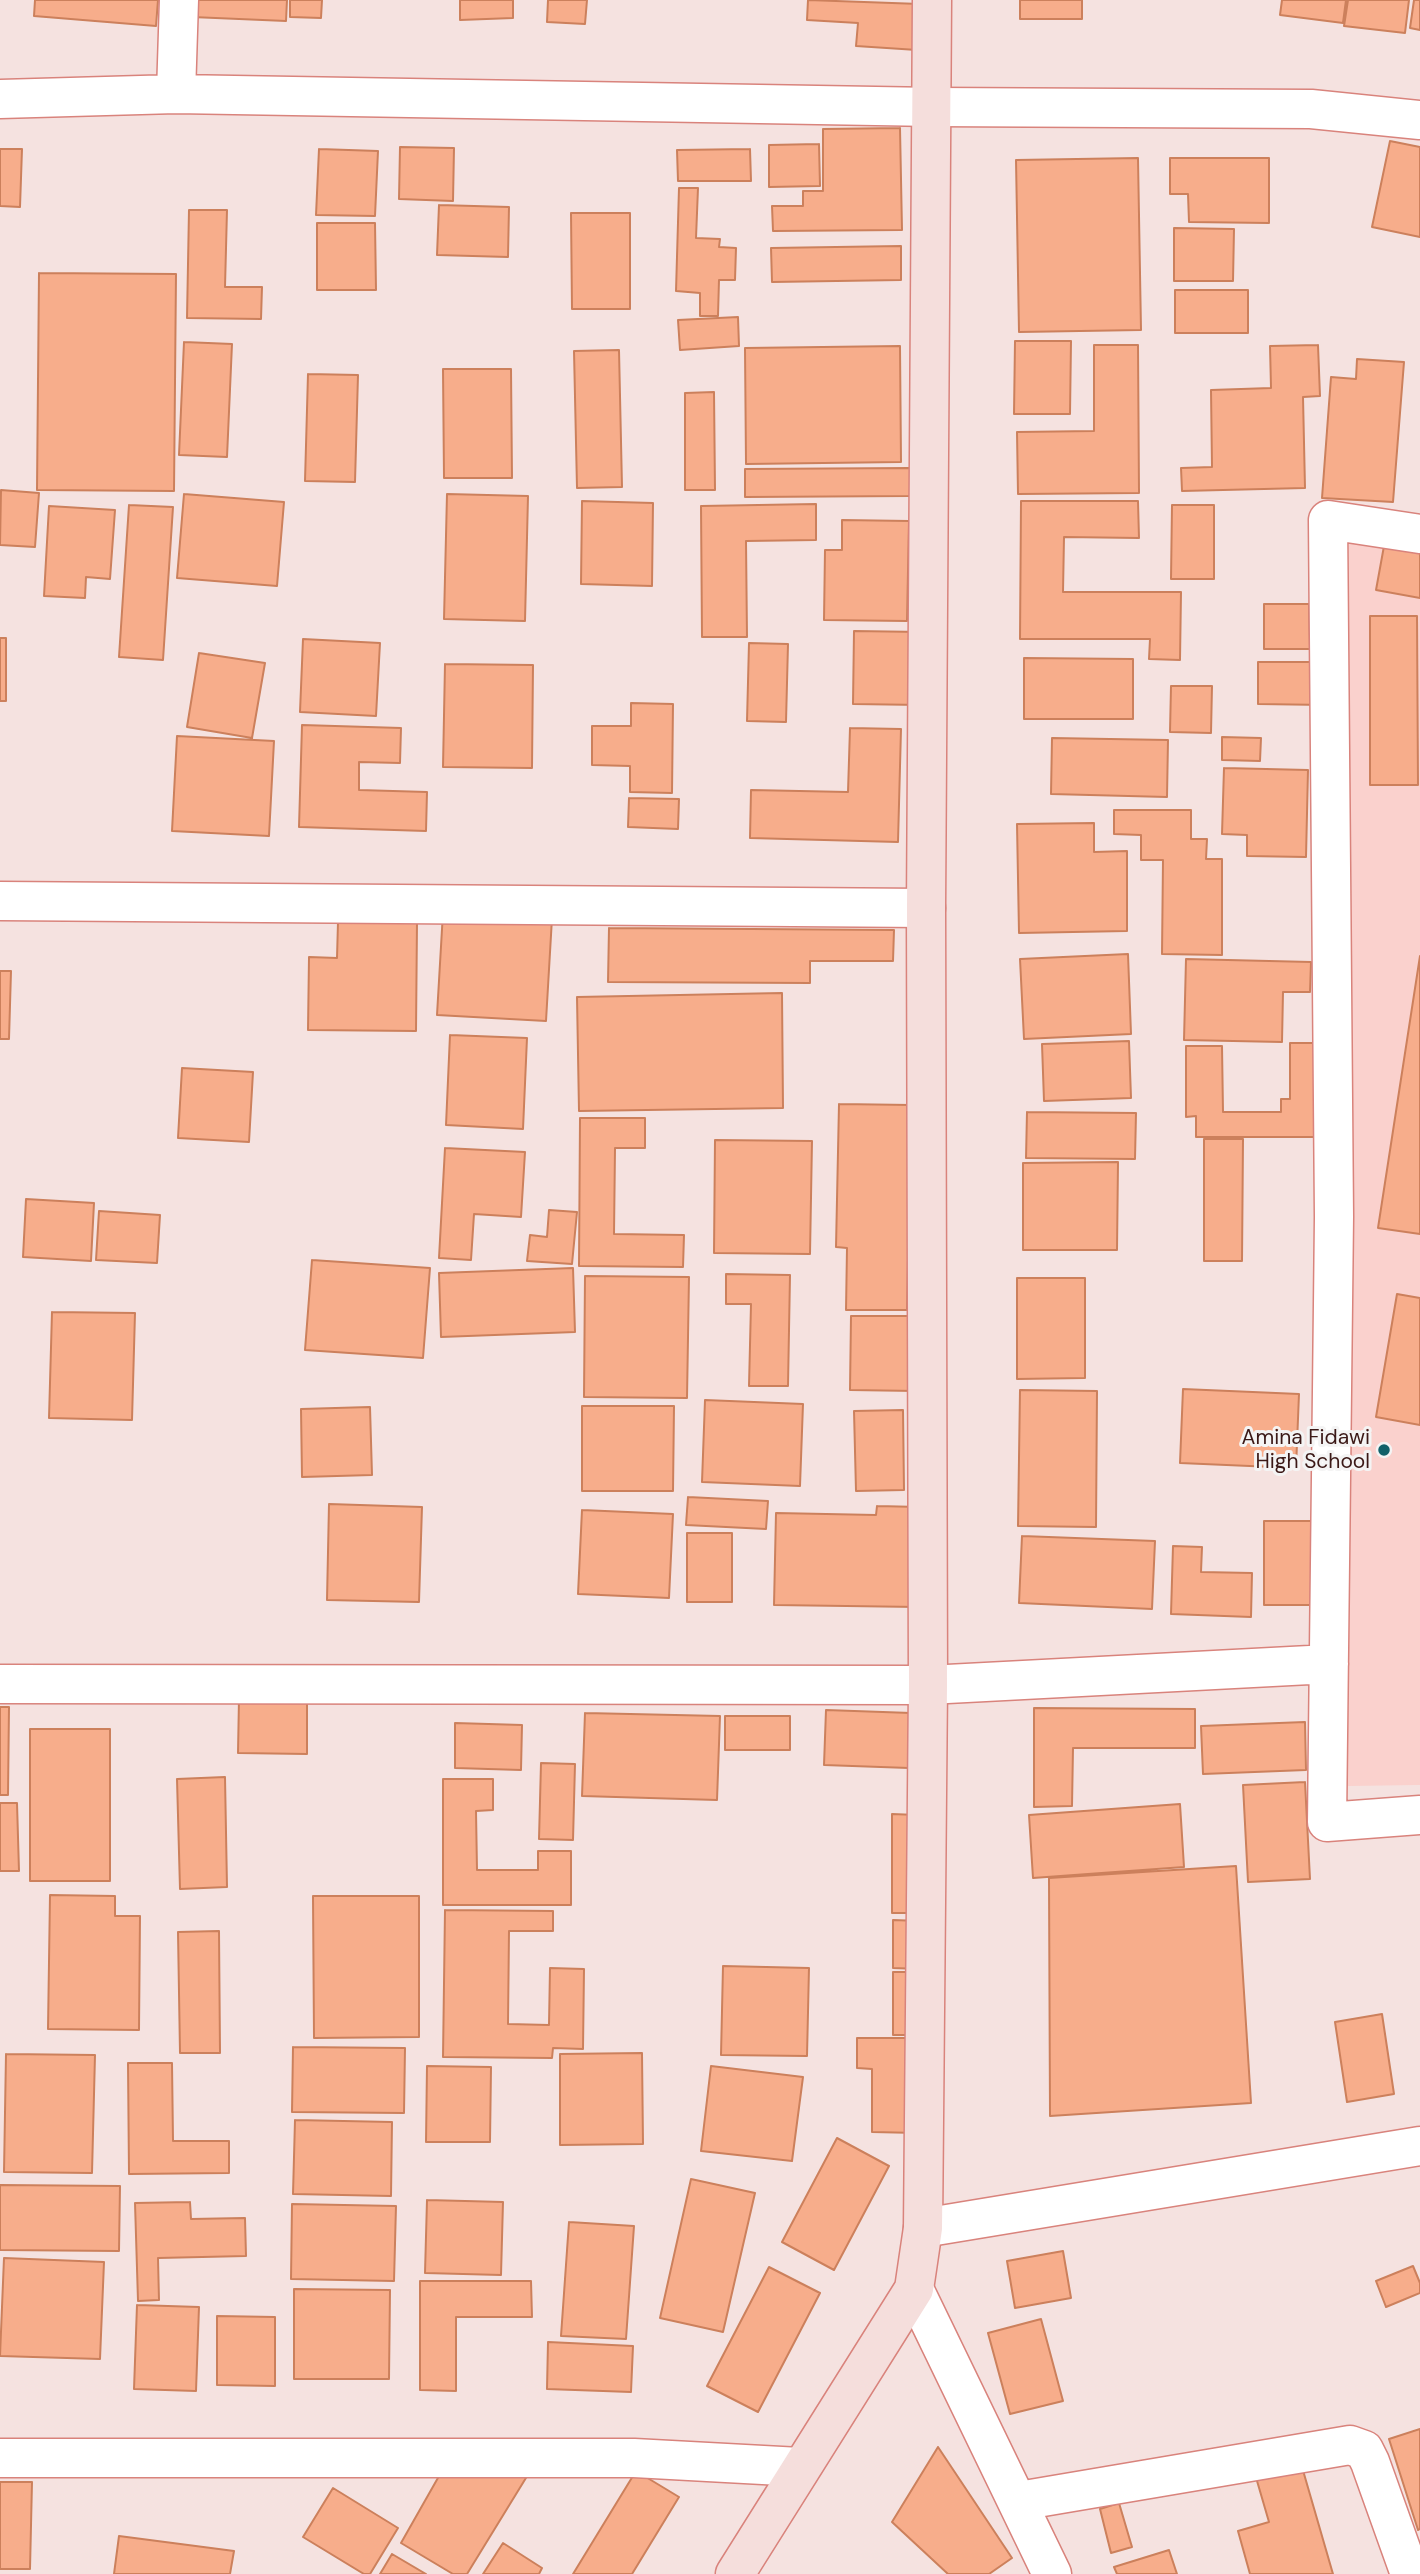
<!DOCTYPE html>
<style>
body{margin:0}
canvas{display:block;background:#f5e2e0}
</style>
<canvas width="1420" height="2574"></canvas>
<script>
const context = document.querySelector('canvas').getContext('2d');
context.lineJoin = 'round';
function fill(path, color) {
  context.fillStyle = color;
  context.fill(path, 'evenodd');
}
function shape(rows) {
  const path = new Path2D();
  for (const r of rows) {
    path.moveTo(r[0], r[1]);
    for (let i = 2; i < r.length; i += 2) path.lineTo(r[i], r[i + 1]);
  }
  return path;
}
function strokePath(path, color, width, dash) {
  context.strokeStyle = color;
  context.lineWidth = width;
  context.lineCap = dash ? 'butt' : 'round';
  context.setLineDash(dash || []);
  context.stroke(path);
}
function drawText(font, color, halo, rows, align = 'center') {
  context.font = font + ' "DM Sans",sans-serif';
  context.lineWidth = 6;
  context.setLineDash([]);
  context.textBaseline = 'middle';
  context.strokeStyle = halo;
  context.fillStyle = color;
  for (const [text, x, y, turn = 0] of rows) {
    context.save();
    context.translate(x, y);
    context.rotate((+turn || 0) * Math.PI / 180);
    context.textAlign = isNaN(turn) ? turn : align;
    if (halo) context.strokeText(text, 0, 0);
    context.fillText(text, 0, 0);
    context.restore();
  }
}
fill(shape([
 [1339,528,1420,541,1420,1785,1348,1786,1346,1114]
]), '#fad1cd');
const building = shape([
 [35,0,158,0,156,26,34,16,35,0],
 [193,0,287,0,286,21,192,17,193,0],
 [290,0,322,0,321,18,290,17,290,0],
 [460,0,513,0,513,18,460,20,460,0],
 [548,0,587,0,585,24,547,22,548,0],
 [808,0,920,4,917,50,856,46,858,23,807,20,808,0],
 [1020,0,1082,0,1082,19,1020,19,1020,0],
 [1282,0,1346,0,1343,23,1280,15,1282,0],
 [1348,0,1409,0,1405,33,1344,26,1348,0],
 [1414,0,1420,0,1420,30,1410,28,1414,0],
 [900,128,902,230,773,231,772,206,803,206,803,191,823,191,823,129,900,128],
 [1390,141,1420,147,1420,237,1372,227,1390,141],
 [819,144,820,186,769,187,769,145,819,144],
 [400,147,454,148,453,201,399,199,400,147],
 [0,149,22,149,20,207,0,206,0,149],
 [319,149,378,151,375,216,316,215,319,149],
 [750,149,751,181,678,181,677,150,750,149],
 [1138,158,1141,330,1019,332,1016,160,1138,158],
 [1170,158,1269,158,1269,223,1189,222,1188,194,1170,194,1170,158],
 [679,188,698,188,696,238,720,239,719,247,736,248,735,280,719,280,718,316,700,316,700,293,676,291,679,188],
 [439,205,509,207,508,257,437,255,439,205],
 [189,210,227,210,225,287,262,287,261,319,187,318,189,210],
 [571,213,630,213,630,309,572,309,571,213],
 [317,223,375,223,376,290,317,290,317,223],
 [1174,228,1234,229,1233,281,1174,281,1174,228],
 [901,246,901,280,772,282,771,248,901,246],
 [39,273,176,274,174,491,37,490,39,273],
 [1175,290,1248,290,1248,333,1175,333,1175,290],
 [738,317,739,346,680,350,678,320,738,317],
 [1015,341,1071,341,1070,414,1014,414,1015,341],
 [184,342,232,344,227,457,179,455,184,342],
 [1094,345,1138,345,1139,493,1018,494,1017,432,1094,431,1094,345],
 [1318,345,1320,396,1303,397,1305,488,1182,491,1181,468,1212,467,1211,390,1271,388,1270,346,1318,345],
 [900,346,901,462,746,464,745,348,900,346],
 [619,350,622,487,577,488,574,351,619,350],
 [1357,359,1404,362,1393,502,1322,498,1331,377,1356,379,1357,359],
 [443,369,511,369,512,478,444,478,443,369],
 [308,374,358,375,355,482,305,481,308,374],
 [714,392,715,490,685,490,685,393,714,392],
 [910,468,910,496,745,497,745,469,910,468],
 [1,490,39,493,35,547,0,545,1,490],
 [184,494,284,502,277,586,177,578,184,494],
 [447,494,528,496,525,621,444,619,447,494],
 [582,501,653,503,652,586,581,584,582,501],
 [1021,501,1138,501,1139,538,1064,537,1063,592,1181,592,1180,660,1149,659,1150,639,1020,639,1021,501],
 [816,504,816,540,746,541,747,637,702,637,701,506,816,504],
 [129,505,173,507,163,660,119,657,129,505],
 [1172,505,1214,505,1214,579,1171,579,1172,505],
 [49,506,115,510,110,579,86,577,85,598,44,596,49,506],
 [842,520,909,521,907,621,824,620,825,550,842,550,842,520],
 [1384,546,1420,552,1420,598,1376,590,1384,546],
 [1264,604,1309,604,1310,649,1264,649,1264,604],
 [1370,616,1417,616,1418,785,1370,785,1370,616],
 [854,631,922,632,922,705,853,704,854,631],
 [0,638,6,638,6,701,0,701,0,638],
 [303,639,380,643,376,716,300,712,303,639],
 [749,643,788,644,786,722,747,721,749,643],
 [199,653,265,663,252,738,187,727,199,653],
 [1024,658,1133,659,1133,719,1024,719,1024,658],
 [1258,662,1326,662,1326,705,1258,704,1258,662],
 [445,664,533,665,532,768,443,767,445,664],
 [1171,686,1212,686,1211,733,1170,732,1171,686],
 [631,703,673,704,672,793,630,792,630,766,592,765,592,726,631,726,631,703],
 [302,725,401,728,400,763,359,762,359,790,427,792,426,831,299,827,302,725],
 [850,728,901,729,898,842,750,838,751,790,848,792,850,728],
 [177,736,274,741,269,836,172,831,177,736],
 [1222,737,1261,738,1260,761,1222,760,1222,737],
 [1052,738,1168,740,1167,797,1051,794,1052,738],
 [1224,768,1308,770,1306,857,1247,856,1247,835,1222,834,1224,768],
 [629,798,679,799,678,829,628,827,629,798],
 [1114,810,1191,810,1191,839,1207,839,1206,859,1222,859,1222,955,1162,954,1163,860,1141,860,1141,835,1114,834,1114,810],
 [1094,823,1094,852,1127,851,1127,931,1019,933,1017,824,1094,823],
 [443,912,552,918,546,1021,437,1015,443,912],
 [338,922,417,922,416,1031,308,1030,309,957,337,958,338,922],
 [609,928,894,930,893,961,810,961,810,983,608,982,609,928],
 [1128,954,1131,1034,1024,1039,1020,959,1128,954],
 [1420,956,1420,1234,1378,1228,1420,956],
 [1186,959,1311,962,1310,992,1283,992,1282,1042,1184,1040,1186,959],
 [0,971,11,971,9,1039,0,1039,0,971],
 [782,993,783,1108,579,1111,577,997,782,993],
 [450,1035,527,1038,523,1129,446,1125,450,1035],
 [1129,1041,1131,1098,1044,1101,1042,1044,1129,1041],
 [1290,1043,1316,1043,1316,1137,1196,1137,1196,1116,1186,1117,1186,1046,1222,1046,1223,1112,1281,1112,1281,1099,1290,1099,1290,1043],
 [182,1068,253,1072,249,1142,178,1138,182,1068],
 [839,1104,911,1105,907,1310,846,1310,847,1248,836,1247,839,1104],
 [1027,1112,1136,1113,1135,1159,1026,1158,1027,1112],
 [580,1118,645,1118,645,1148,615,1148,614,1234,684,1235,683,1267,579,1266,580,1118],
 [1204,1139,1243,1139,1242,1261,1204,1261,1204,1139],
 [715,1140,812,1141,810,1254,714,1253,715,1140],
 [445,1148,525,1152,521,1217,474,1214,471,1260,439,1258,445,1148],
 [1118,1162,1117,1250,1023,1250,1023,1163,1118,1162],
 [26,1199,94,1203,91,1261,23,1257,26,1199],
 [549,1210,577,1212,572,1264,527,1261,530,1235,547,1237,549,1210],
 [99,1211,160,1215,157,1263,96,1260,99,1211],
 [312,1260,430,1268,423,1358,305,1350,312,1260],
 [573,1268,575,1332,441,1337,439,1273,573,1268],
 [726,1274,790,1275,788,1386,749,1386,751,1304,726,1304,726,1274],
 [585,1276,689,1277,687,1398,584,1397,585,1276],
 [1017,1278,1085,1278,1085,1378,1017,1379,1017,1278],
 [1397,1294,1420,1298,1420,1425,1376,1417,1397,1294],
 [52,1312,135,1313,132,1420,49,1418,52,1312],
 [851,1316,916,1316,916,1391,850,1390,851,1316],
 [1183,1389,1299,1394,1296,1468,1180,1463,1183,1389],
 [1020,1390,1097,1391,1096,1527,1018,1526,1020,1390],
 [705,1400,803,1404,800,1486,702,1482,705,1400],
 [582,1406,674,1406,673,1491,582,1491,582,1406],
 [370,1407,372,1475,302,1477,301,1409,370,1407],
 [903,1410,904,1490,856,1491,854,1411,903,1410],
 [688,1497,768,1501,766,1529,686,1525,688,1497],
 [329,1504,422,1507,419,1602,327,1600,329,1504],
 [877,1506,920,1507,918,1607,774,1605,776,1513,876,1515,877,1506],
 [582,1510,673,1514,669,1598,578,1594,582,1510],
 [1264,1521,1311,1521,1312,1605,1264,1605,1264,1521],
 [687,1533,732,1533,732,1602,687,1602,687,1533],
 [1022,1536,1155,1541,1152,1609,1019,1603,1022,1536],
 [1173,1546,1202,1547,1201,1572,1252,1573,1251,1617,1171,1614,1173,1546],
 [239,1698,307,1699,307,1754,238,1753,239,1698],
 [0,1707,9,1707,8,1795,0,1795,0,1707],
 [1034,1708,1195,1709,1195,1748,1073,1748,1072,1806,1034,1807,1034,1708],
 [826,1710,911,1713,909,1768,824,1765,826,1710],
 [585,1713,720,1716,717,1800,582,1796,585,1713],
 [725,1716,790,1716,790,1750,725,1750,725,1716],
 [1305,1722,1306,1770,1203,1774,1201,1726,1305,1722],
 [455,1723,522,1725,521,1770,455,1768,455,1723],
 [30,1729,110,1729,110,1881,30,1881,30,1729],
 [541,1763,575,1764,573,1840,539,1839,541,1763],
 [225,1777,227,1887,180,1889,177,1779,225,1777],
 [443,1779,493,1779,493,1810,476,1811,477,1870,538,1870,538,1851,571,1851,571,1905,443,1905,443,1779],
 [1305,1782,1310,1879,1248,1882,1243,1785,1305,1782],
 [0,1803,17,1803,19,1871,0,1871,0,1803],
 [1180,1804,1184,1867,1033,1878,1029,1815,1180,1804],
 [892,1814,917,1815,917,1913,892,1913,892,1814],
 [1236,1866,1251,2103,1050,2116,1049,1878,1236,1866],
 [50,1895,115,1896,115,1916,140,1916,139,2030,48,2029,50,1895],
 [313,1896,419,1896,419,2037,314,2038,313,1896],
 [445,1910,553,1911,553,1931,509,1931,508,2024,549,2025,550,1968,584,1969,583,2049,553,2048,552,2058,443,2057,445,1910],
 [893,1920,920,1921,920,1969,893,1968,893,1920],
 [219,1931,220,2053,180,2053,178,1932,219,1931],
 [723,1966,809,1968,807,2056,721,2055,723,1966],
 [893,1972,921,1972,920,2035,893,2035,893,1972],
 [1382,2014,1394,2094,1347,2102,1335,2022,1382,2014],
 [857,2038,919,2038,918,2133,872,2132,872,2069,857,2068,857,2038],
 [293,2047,405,2048,404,2113,292,2112,293,2047],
 [642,2053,643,2144,560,2145,560,2054,642,2053],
 [6,2054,95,2055,92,2173,4,2172,6,2054],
 [128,2063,172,2063,173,2141,229,2141,229,2173,129,2174,128,2063],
 [427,2066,491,2067,490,2142,426,2142,427,2066],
 [711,2066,803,2077,792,2161,701,2151,711,2066],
 [295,2120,392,2122,391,2196,293,2194,295,2120],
 [837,2138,889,2166,834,2270,782,2242,837,2138],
 [691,2179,755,2193,723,2332,660,2318,691,2179],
 [0,2185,120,2186,119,2251,0,2250,0,2185],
 [427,2200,503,2202,501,2275,425,2273,427,2200],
 [190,2202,191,2219,245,2218,246,2256,158,2258,159,2300,138,2301,135,2203,190,2202],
 [292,2204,396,2206,394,2281,291,2279,292,2204],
 [569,2222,634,2226,626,2339,561,2336,569,2222],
 [1063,2251,1071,2298,1015,2308,1007,2261,1063,2251],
 [4,2258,104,2262,100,2359,0,2356,4,2258],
 [1413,2266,1420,2283,1420,2293,1386,2307,1376,2281,1413,2266],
 [769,2267,820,2293,758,2412,707,2386,769,2267],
 [420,2281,531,2281,532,2317,456,2317,456,2391,420,2390,420,2281],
 [294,2289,390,2290,389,2379,294,2379,294,2289],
 [137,2305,199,2307,196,2391,134,2389,137,2305],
 [217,2316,275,2317,275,2386,217,2385,217,2316],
 [1041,2319,1063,2401,1010,2414,988,2333,1041,2319],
 [548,2342,633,2346,631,2392,547,2389,548,2342],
 [1420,2429,1420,2529,1418,2530,1389,2439,1420,2429],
 [938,2447,1012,2558,989,2574,948,2574,892,2522,938,2447],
 [1300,2460,1333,2574,1250,2574,1238,2531,1269,2522,1255,2474,1300,2460],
 [443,2469,529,2473,467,2574,453,2574,401,2543,443,2469],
 [636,2471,679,2497,632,2574,573,2574,636,2471],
 [0,2482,32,2482,30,2569,0,2569,0,2482],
 [333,2488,398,2528,370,2574,364,2574,303,2537,333,2488],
 [1119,2503,1132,2547,1111,2553,1100,2509,1119,2503],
 [119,2536,234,2551,230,2574,114,2574,119,2536],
 [503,2543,542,2568,539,2574,483,2574,503,2543],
 [1169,2550,1177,2574,1117,2574,1114,2567,1169,2550],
 [392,2554,426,2574,380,2574,392,2554]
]);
fill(building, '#f7ad8b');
strokePath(building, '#cc805c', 2);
const street = shape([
 [176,94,179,0],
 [0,99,176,94,934,107,1311,109,1420,120],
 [1420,534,1328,520,1334,1217,1327,1822,1420,1815],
 [0,901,926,908],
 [0,1684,928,1685,1329,1664],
 [923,2228,1420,2146],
 [914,2289,1052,2574],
 [0,2458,634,2458,800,2467],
 [1019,2501,1350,2445,1364,2450,1370,2462,1410,2574]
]);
const secondary = shape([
 [735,2574,914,2289,923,2228,928,1685,926,908,932,0]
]);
strokePath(street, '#d9837c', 41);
strokePath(secondary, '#d9837c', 41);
strokePath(street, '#fff', 38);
strokePath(secondary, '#f5dedc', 38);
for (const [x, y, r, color] of [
 [1384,1450,7,"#116169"]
]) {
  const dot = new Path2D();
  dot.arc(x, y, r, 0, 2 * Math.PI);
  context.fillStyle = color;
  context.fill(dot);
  strokePath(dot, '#f4f4f4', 2.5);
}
drawText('21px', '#3b1917', '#f4f4f4', [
 ["Amina Fidawi",1370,1438],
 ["High School",1370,1462]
], 'right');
</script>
